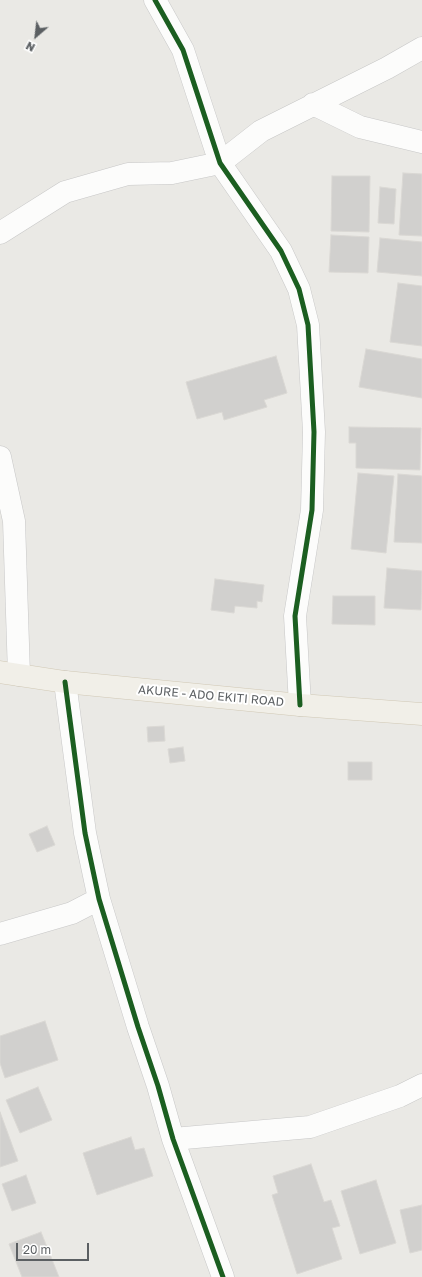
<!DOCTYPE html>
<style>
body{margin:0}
#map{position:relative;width:422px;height:1277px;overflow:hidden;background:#eae9e5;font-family:"Golos Text",sans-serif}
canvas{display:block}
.north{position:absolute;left:16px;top:16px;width:40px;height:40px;-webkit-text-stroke:3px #fff;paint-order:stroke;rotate:208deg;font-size:11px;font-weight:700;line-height:16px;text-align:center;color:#5b5f62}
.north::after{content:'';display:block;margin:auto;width:14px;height:18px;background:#5b5f62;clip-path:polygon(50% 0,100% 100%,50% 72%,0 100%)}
.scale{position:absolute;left:16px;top:1243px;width:73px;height:18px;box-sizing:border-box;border:2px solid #5b5f62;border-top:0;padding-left:5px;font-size:12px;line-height:14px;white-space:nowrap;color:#5b5f62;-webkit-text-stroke:3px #fff;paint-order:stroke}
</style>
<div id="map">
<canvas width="422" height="1277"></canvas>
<div class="north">N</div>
<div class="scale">20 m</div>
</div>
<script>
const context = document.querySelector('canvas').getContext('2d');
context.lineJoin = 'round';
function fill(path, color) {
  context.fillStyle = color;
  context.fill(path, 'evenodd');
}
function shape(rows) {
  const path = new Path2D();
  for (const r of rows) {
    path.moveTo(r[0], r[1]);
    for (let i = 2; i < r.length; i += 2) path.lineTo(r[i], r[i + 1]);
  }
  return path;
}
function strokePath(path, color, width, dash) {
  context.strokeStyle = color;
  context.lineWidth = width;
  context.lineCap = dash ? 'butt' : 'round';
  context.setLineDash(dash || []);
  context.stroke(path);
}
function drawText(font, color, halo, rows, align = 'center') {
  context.font = font + ' "Golos Text",sans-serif';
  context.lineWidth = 4;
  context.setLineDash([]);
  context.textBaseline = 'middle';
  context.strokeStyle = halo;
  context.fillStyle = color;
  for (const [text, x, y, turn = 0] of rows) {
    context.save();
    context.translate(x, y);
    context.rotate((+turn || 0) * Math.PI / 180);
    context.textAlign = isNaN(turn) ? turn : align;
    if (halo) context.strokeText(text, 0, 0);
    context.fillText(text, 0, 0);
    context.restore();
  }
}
const building = shape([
 [403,173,422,174,422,236,399,235,403,173],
 [332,176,370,176,369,232,331,231,332,176],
 [380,187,396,189,394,224,378,223,380,187],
 [331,235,369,237,368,273,329,272,331,235],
 [380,238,422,242,422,276,377,272,380,238],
 [398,283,422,286,422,346,390,342,398,283],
 [366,349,422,359,422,398,359,387,366,349],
 [276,356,287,393,264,400,267,407,224,420,222,412,197,419,186,382,276,356],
 [349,427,421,428,420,470,356,468,356,443,349,443,349,427],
 [358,473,394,476,386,553,351,549,358,473],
 [398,474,422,476,422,543,394,542,398,474],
 [387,568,422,571,421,610,384,608,387,568],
 [215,579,264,585,262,602,257,601,257,608,235,606,234,613,211,610,215,579],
 [333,596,375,596,375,625,332,624,333,596],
 [164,726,165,741,148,742,147,727,164,726],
 [183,747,185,761,170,763,168,749,183,747],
 [348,762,372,762,372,780,348,780,348,762],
 [47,826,55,845,37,852,29,834,47,826],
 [45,1021,58,1060,5,1078,0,1063,0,1036,45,1021],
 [38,1087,52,1120,20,1133,6,1100,38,1087],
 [0,1112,18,1161,0,1167,0,1112],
 [131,1137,135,1150,144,1148,153,1176,97,1195,83,1153,131,1137],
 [311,1164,324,1202,331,1200,340,1226,332,1228,342,1259,297,1274,272,1195,278,1193,273,1176,311,1164],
 [26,1175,36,1203,12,1211,2,1184,26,1175],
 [376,1180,396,1243,360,1254,341,1191,376,1180],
 [422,1205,422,1250,410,1253,400,1210,422,1205],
 [41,1232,59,1277,22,1277,9,1244,41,1232]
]);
fill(building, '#d1d0ce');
strokePath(building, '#dad8d4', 1);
const minor = shape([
 [155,0,183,50,220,163,281,251,299,289,308,325,314,432,312,510,295,616,300,705],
 [313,104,360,127,422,142],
 [0,233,65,192,128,174,172,173,220,163,261,131,387,68,422,48],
 [0,457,14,521,19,675],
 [65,682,85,833,99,899,138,1027,158,1086,173,1139,223,1277],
 [0,934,72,913,99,899],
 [173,1139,310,1127,400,1096,422,1085]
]);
const primary = shape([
 [0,672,65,682,300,705,422,714]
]);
strokePath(minor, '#c7c7c7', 23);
strokePath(primary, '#d0c8b5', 23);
strokePath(minor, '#fcfcfb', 22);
strokePath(primary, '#f1efe8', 22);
strokePath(shape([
 [155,0,183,50,220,163,281,251,299,289,308,325,314,432,312,510,295,616,300,705],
 [65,682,85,833,99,899,138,1027,158,1086,173,1139,223,1277]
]), '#1b5e20', 5);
drawText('12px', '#5b5f62', '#fff', [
 ["AKURE - ADO EKITI ROAD",211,696,5]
]);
</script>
